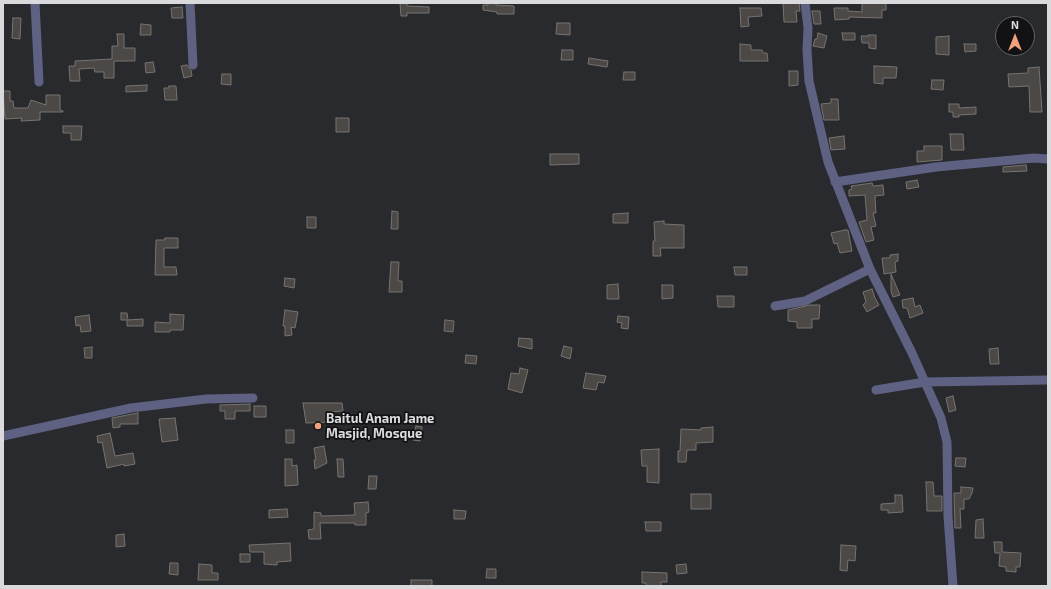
<!DOCTYPE html>
<style>
body{margin:0}
#map{position:relative;width:1051px;height:589px;overflow:hidden;background:#292a2e;font-family:"Exo 2",sans-serif}
canvas{display:block}
.frame{position:absolute;inset:0;border:4px solid #dadadd;pointer-events:none}
.north{position:absolute;left:995px;top:16px;width:40px;height:40px;box-sizing:border-box;background:#121214;border:1px solid #626264;border-radius:50%;rotate:0deg;font-size:11px;font-weight:700;line-height:16px;text-align:center;color:#dadadd}
.north::after{content:'';display:block;margin:auto;width:14px;height:18px;background:#f1a17b;clip-path:polygon(50% 0,100% 100%,50% 72%,0 100%)}
</style>
<div id="map">
<canvas width="1051" height="589"></canvas>
<div class="frame"></div>
<div class="north">N</div>
</div>
<script>
const context = document.querySelector('canvas').getContext('2d');
context.lineJoin = 'round';
function fill(path, color) {
  context.fillStyle = color;
  context.fill(path, 'evenodd');
}
function shape(rows) {
  const path = new Path2D();
  for (const r of rows) {
    path.moveTo(r[0], r[1]);
    for (let i = 2; i < r.length; i += 2) path.lineTo(r[i], r[i + 1]);
  }
  return path;
}
function strokePath(path, color, width, dash) {
  context.strokeStyle = color;
  context.lineWidth = width;
  context.lineCap = dash ? 'butt' : 'round';
  context.setLineDash(dash || []);
  context.stroke(path);
}
function drawText(font, color, halo, rows, align = 'center') {
  context.font = font + ' "Exo 2",sans-serif';
  context.lineWidth = 3.5;
  context.setLineDash([]);
  context.textBaseline = 'middle';
  context.strokeStyle = halo;
  context.fillStyle = color;
  for (const [text, x, y, turn = 0] of rows) {
    context.save();
    context.translate(x, y);
    context.rotate((+turn || 0) * Math.PI / 180);
    context.textAlign = isNaN(turn) ? turn : align;
    if (halo) context.strokeText(text, 0, 0);
    context.fillText(text, 0, 0);
    context.restore();
  }
}
const building = shape([
 [400,3,407,3,407,6,429,7,429,13,407,13,407,16,401,16,400,3],
 [488,3,496,3,496,5,514,6,514,14,497,14,497,12,483,10,483,5,488,5,488,3],
 [783,3,799,3,800,11,796,11,797,22,784,22,783,3],
 [862,3,886,3,886,10,882,10,882,18,849,17,849,19,835,20,834,8,848,8,848,11,862,12,862,3],
 [182,7,183,18,172,18,171,8,182,7],
 [740,8,761,8,762,16,748,17,749,26,741,27,740,8],
 [812,11,820,11,821,24,814,24,812,11],
 [13,18,21,18,20,39,12,38,13,18],
 [557,23,570,23,570,35,556,34,557,23],
 [141,24,151,25,151,35,140,35,141,24],
 [818,33,827,36,824,48,813,46,815,39,817,39,818,33],
 [842,33,855,33,855,40,843,40,842,33],
 [117,34,124,34,124,48,135,48,135,61,114,61,114,78,104,78,104,72,95,72,94,68,79,69,80,81,70,81,69,66,75,66,75,61,112,59,112,46,118,46,117,34],
 [869,35,876,35,876,49,869,48,869,43,862,43,861,36,869,36,869,35],
 [949,36,949,55,936,54,936,37,949,36],
 [740,44,751,45,751,50,762,50,763,53,767,53,768,61,740,61,740,44],
 [964,44,976,44,976,51,965,52,964,44],
 [562,50,573,50,573,60,561,60,562,50],
 [589,58,608,61,607,67,588,64,589,58],
 [153,62,155,72,146,73,145,63,153,62],
 [187,65,191,70,192,76,184,78,181,66,187,65],
 [874,66,897,67,896,78,883,78,883,84,874,83,874,66],
 [1039,67,1042,112,1030,112,1029,86,1009,87,1008,74,1028,73,1028,68,1039,67],
 [789,71,798,71,798,85,789,86,789,71],
 [624,72,635,72,635,80,623,80,624,72],
 [222,74,231,74,231,85,221,84,222,74],
 [932,80,944,80,943,90,931,89,932,80],
 [147,85,147,91,126,92,126,86,147,85],
 [169,86,176,86,177,100,165,100,164,88,169,88,169,86],
 [3,91,10,91,10,101,13,101,14,108,28,108,31,100,46,105,46,95,60,95,60,110,63,111,63,112,40,112,40,120,21,121,22,118,5,119,3,91],
 [831,99,838,99,839,120,824,120,821,104,831,103,831,99],
 [949,104,959,104,959,108,976,107,976,114,959,115,959,117,953,117,953,112,949,112,949,104],
 [336,118,349,118,349,132,336,132,336,118],
 [63,126,82,126,81,140,71,140,71,133,63,133,63,126],
 [950,134,963,134,964,150,951,150,950,134],
 [844,136,845,149,831,150,829,138,844,136],
 [924,146,942,146,942,160,917,162,917,151,924,151,924,146],
 [550,154,579,154,579,164,550,165,550,154],
 [1026,165,1027,171,1003,172,1003,167,1026,165],
 [917,180,919,187,907,189,906,182,917,180],
 [872,183,873,186,883,185,884,195,875,196,876,213,873,213,876,226,871,227,874,240,866,242,859,222,867,220,865,195,849,196,849,190,852,189,851,186,872,183],
 [392,211,398,212,398,229,391,229,392,211],
 [628,213,628,223,613,223,613,214,628,213],
 [307,217,316,217,316,228,307,228,307,217],
 [664,221,664,224,684,225,684,248,660,248,661,256,653,256,653,241,655,241,654,222,664,221],
 [845,230,848,230,852,251,840,253,837,243,834,244,831,233,845,230],
 [165,238,178,238,178,248,164,248,164,267,176,267,177,275,155,275,156,240,165,240,165,238],
 [898,254,898,261,895,262,896,272,884,274,882,258,890,258,890,255,898,254],
 [391,262,399,262,398,281,402,281,402,292,389,292,391,262],
 [734,267,747,267,747,275,735,275,734,267],
 [891,274,900,295,893,297,891,291,891,274],
 [285,278,295,279,294,288,284,286,285,278],
 [618,284,619,299,607,299,607,285,618,284],
 [662,285,673,285,673,298,662,299,662,285],
 [872,289,875,298,879,305,867,312,863,305,866,302,863,292,872,289],
 [717,296,734,296,734,307,718,307,717,296],
 [913,298,915,307,920,305,923,313,910,318,907,308,903,308,902,300,913,298],
 [810,305,820,305,819,319,812,319,812,328,797,328,797,322,788,321,788,310,810,305],
 [285,310,298,312,295,328,291,327,292,335,285,336,285,326,283,326,285,310],
 [121,313,127,313,128,320,143,319,143,326,127,326,127,320,121,320,121,313],
 [170,314,184,315,183,330,170,330,170,332,155,332,155,322,170,323,170,314],
 [89,315,91,331,81,332,80,325,76,326,75,317,89,315],
 [618,316,629,317,628,329,621,328,622,323,617,322,618,316],
 [445,320,454,321,453,332,444,331,445,320],
 [519,338,532,339,532,349,518,346,519,338],
 [564,346,572,348,570,359,561,356,564,346],
 [92,347,92,358,85,358,84,348,92,347],
 [998,348,999,364,990,364,989,349,998,348],
 [466,355,477,356,476,364,465,363,466,355],
 [520,368,528,370,522,393,508,389,511,373,519,374,520,368],
 [586,373,606,376,604,383,598,382,596,390,583,388,586,373],
 [953,396,956,410,949,412,946,398,953,396],
 [303,403,342,403,343,411,329,412,331,422,306,423,303,403],
 [250,404,250,411,235,411,235,419,225,419,225,411,220,411,220,405,250,404],
 [254,406,266,406,266,417,254,417,254,406],
 [138,413,138,424,120,424,120,427,113,428,112,418,138,413],
 [175,418,178,440,162,442,159,419,175,418],
 [416,426,422,427,420,441,413,440,416,426],
 [713,427,713,442,696,443,696,450,687,450,686,462,678,462,678,451,680,451,681,429,701,430,701,428,713,427],
 [286,430,294,430,294,443,286,443,286,430],
 [110,433,115,456,133,453,135,464,124,466,124,464,107,468,102,442,98,443,97,436,110,433],
 [324,446,327,463,315,469,314,460,316,460,314,448,324,446],
 [659,449,659,483,647,482,647,466,642,466,641,450,659,449],
 [956,458,966,458,965,467,955,466,956,458],
 [285,459,292,459,292,466,297,465,298,485,285,486,285,459],
 [337,459,343,459,344,477,338,477,337,459],
 [369,476,377,476,376,489,368,489,369,476],
 [926,482,933,482,934,496,942,496,942,511,927,511,926,482],
 [961,487,973,488,972,493,969,499,964,499,964,509,960,509,961,528,955,528,954,493,961,493,961,487],
 [691,494,711,494,711,509,691,509,691,494],
 [895,495,902,495,903,512,888,513,888,510,881,510,881,504,895,503,895,495],
 [368,502,369,512,366,513,366,525,355,525,355,523,320,523,321,539,309,539,308,530,314,529,314,512,321,513,321,516,355,515,354,503,368,502],
 [287,509,288,517,269,518,269,510,287,509],
 [454,510,466,511,465,519,454,519,454,510],
 [983,519,984,538,975,538,976,520,983,519],
 [645,522,661,522,661,531,646,531,645,522],
 [124,534,125,546,116,547,116,535,124,534],
 [994,542,1002,542,1002,552,1021,553,1020,567,1016,567,1016,572,1006,571,1006,567,999,566,1000,553,995,553,994,542],
 [290,543,291,561,277,562,277,565,264,564,264,552,250,552,249,545,290,543],
 [841,545,856,546,855,561,848,560,847,571,840,570,841,545],
 [240,554,250,554,250,562,240,562,240,554],
 [170,563,178,563,178,575,169,574,170,563],
 [199,564,212,565,212,573,218,573,218,580,198,580,199,564],
 [686,564,687,573,677,574,676,565,686,564],
 [487,569,496,569,496,578,486,578,487,569],
 [642,572,667,573,667,582,661,582,661,586,646,586,646,583,642,583,642,572],
 [411,580,432,580,432,586,411,586,411,580]
]);
fill(building, '#4c4846');
strokePath(building, '#777370', 1);
strokePath(shape([
 [35,3,39,82],
 [190,3,193,65],
 [805,3,808,28,807,50,809,81,828,162,870,269,912,353,941,418,947,442,948,516,953,586],
 [835,182,936,167,1034,158,1048,159],
 [775,306,805,301,870,269],
 [876,390,925,382,1048,380],
 [3,436,131,408,206,399,253,398]
]), '#5e6182', 9);
for (const [x, y, r, color] of [
 [318,426,4,"#f1a17b"]
]) {
  const dot = new Path2D();
  dot.arc(x, y, r, 0, 2 * Math.PI);
  context.fillStyle = color;
  context.fill(dot);
  strokePath(dot, '#121214', 1.5);
}
drawText('bold 13px', '#dadadd', '#121214', [
 ["Baitul Anam Jame",326,419],
 ["Masjid, Mosque",326,434]
], 'left');
</script>
